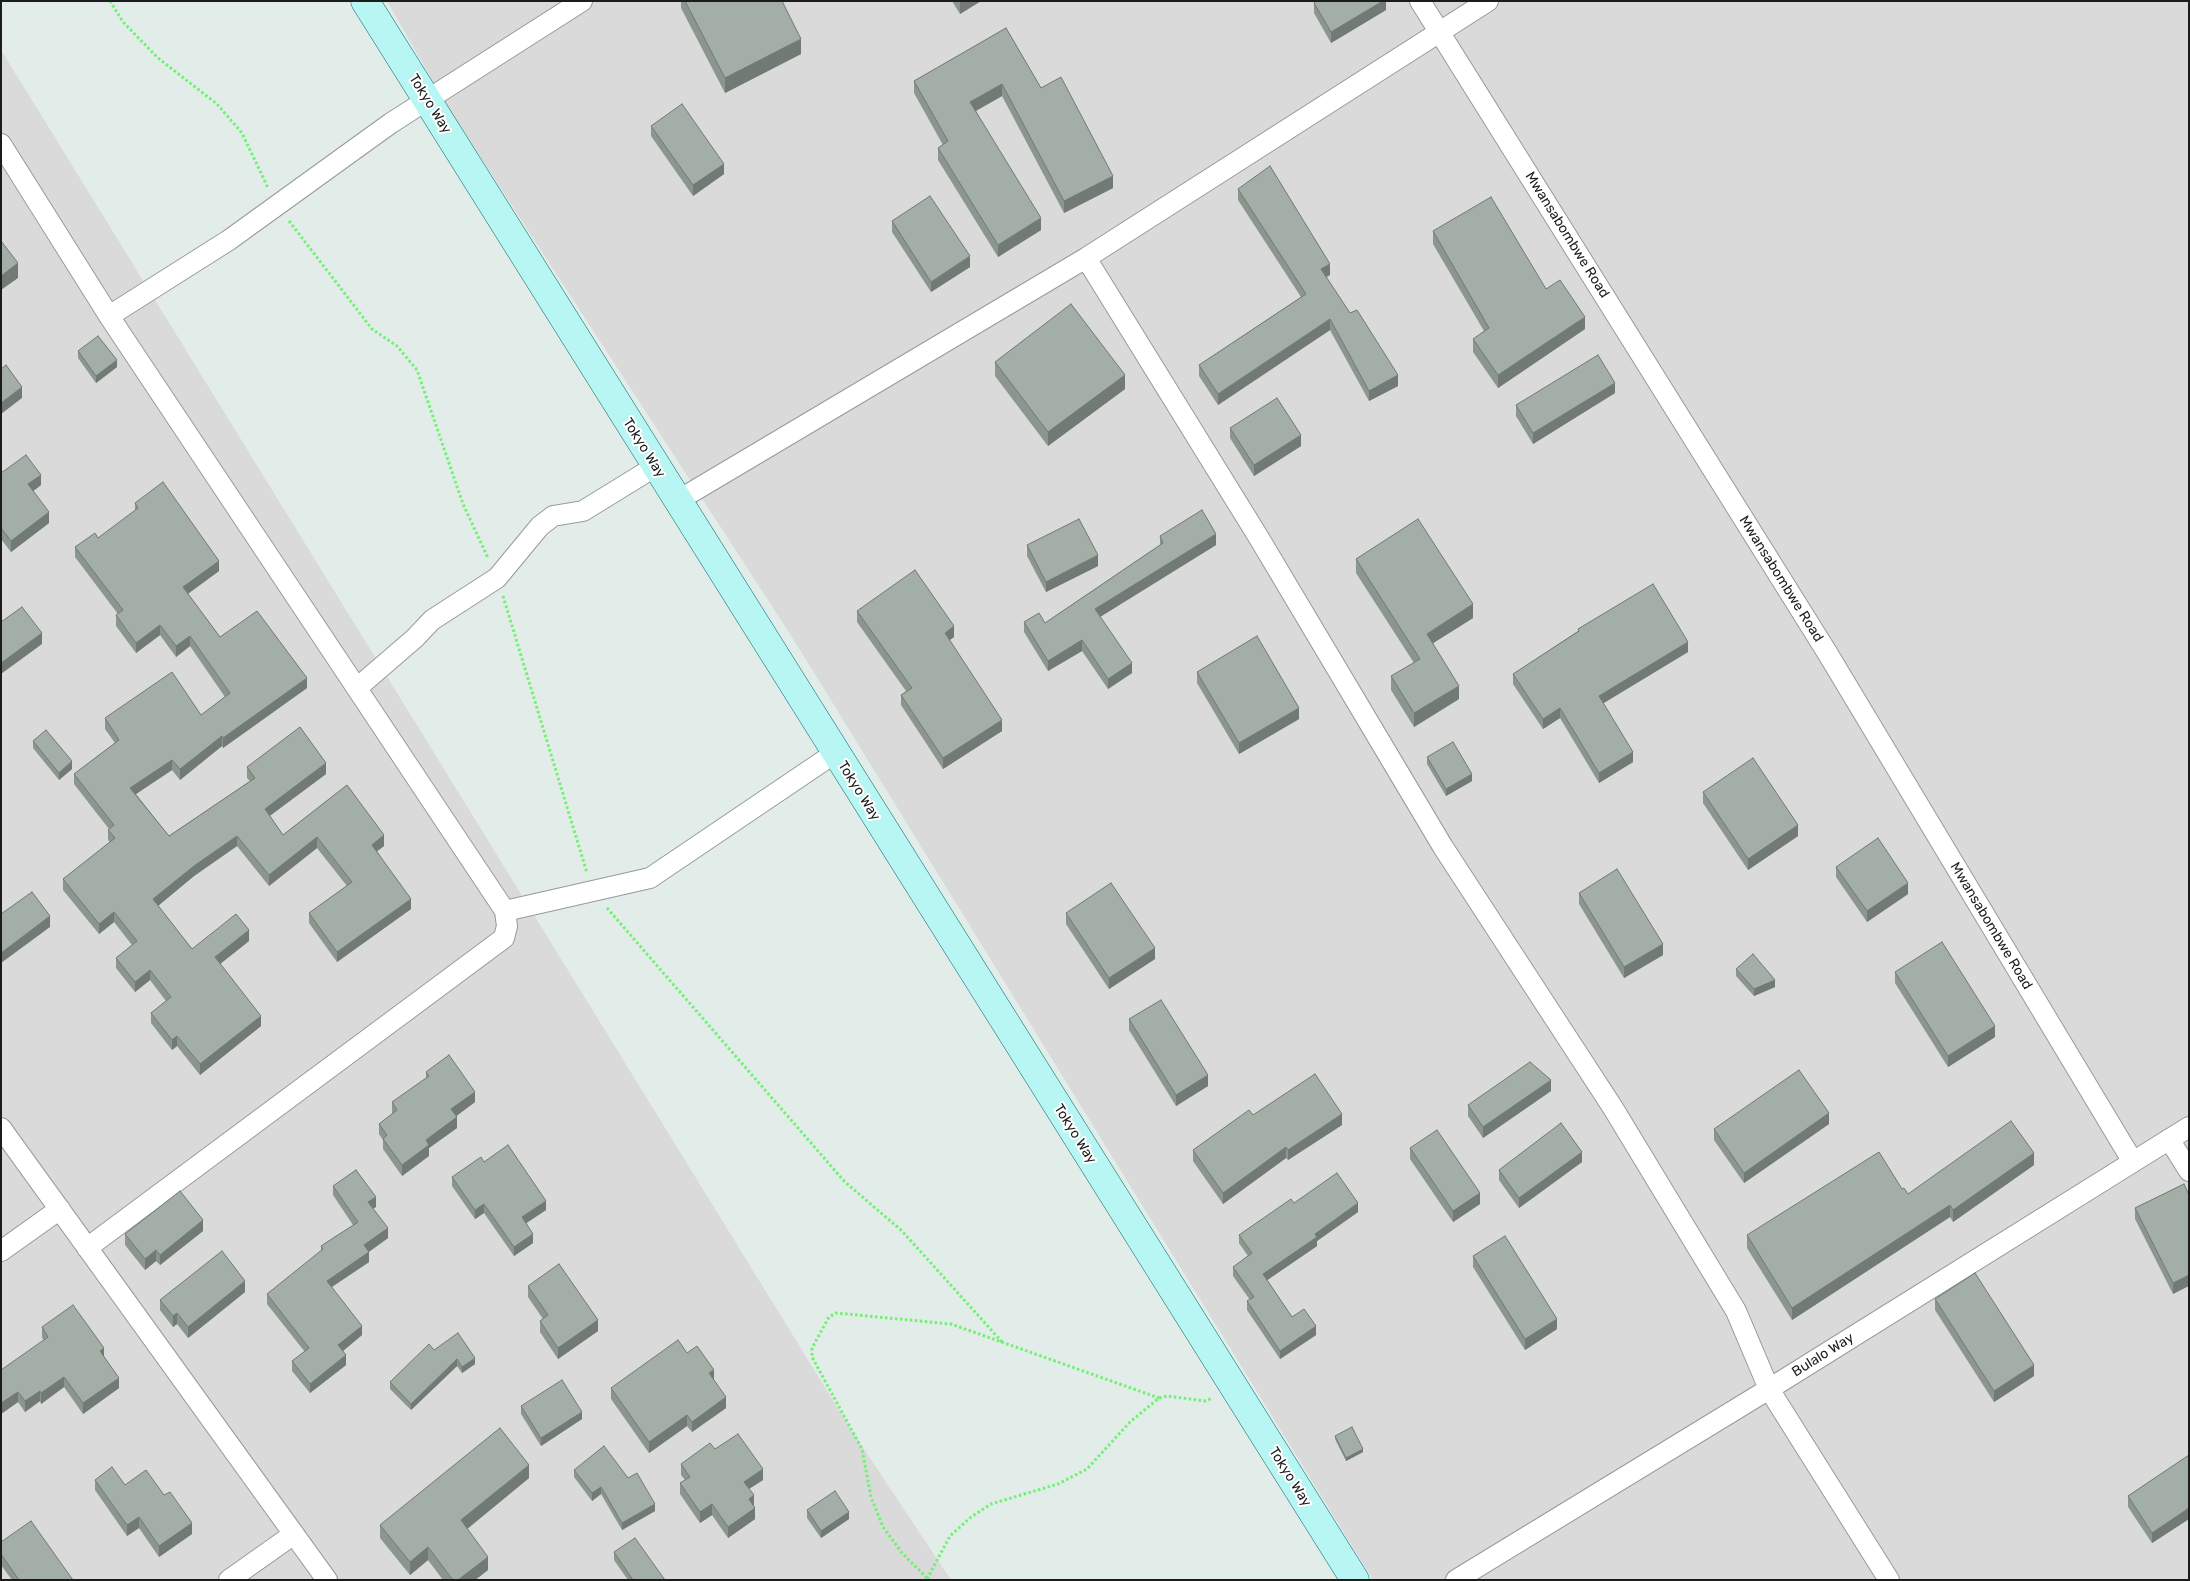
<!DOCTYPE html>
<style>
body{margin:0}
#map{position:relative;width:2190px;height:1581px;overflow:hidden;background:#e2ede9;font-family:Rubik,sans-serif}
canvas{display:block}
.frame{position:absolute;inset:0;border:2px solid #1c1c1c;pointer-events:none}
</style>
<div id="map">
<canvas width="2190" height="1581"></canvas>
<div class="frame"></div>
</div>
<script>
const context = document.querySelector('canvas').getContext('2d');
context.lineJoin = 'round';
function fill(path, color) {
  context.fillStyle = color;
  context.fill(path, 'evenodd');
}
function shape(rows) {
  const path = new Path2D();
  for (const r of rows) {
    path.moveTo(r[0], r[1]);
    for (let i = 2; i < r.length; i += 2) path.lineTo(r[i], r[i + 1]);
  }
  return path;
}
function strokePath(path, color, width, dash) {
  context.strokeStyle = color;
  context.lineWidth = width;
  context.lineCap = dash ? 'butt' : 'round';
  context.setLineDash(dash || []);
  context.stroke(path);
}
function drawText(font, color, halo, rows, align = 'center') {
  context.font = font + ' Rubik,sans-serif';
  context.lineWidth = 4;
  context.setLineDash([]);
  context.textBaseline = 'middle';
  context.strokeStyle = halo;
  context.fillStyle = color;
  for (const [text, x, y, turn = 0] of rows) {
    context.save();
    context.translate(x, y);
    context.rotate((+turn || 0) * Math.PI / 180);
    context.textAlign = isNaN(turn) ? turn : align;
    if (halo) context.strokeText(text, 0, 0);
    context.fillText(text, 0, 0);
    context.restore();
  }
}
fill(shape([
 [387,1,2189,1,2189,1580,1373,1580,792,637,444,101],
 [1,50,850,1428,951,1580,1,1580]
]), '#d9dad9');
const street = shape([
 [1420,1,1828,654,2133,1162],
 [1,144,109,316,505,911,507,926,504,938,87,1248],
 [1086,258,1259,538,1443,847,1613,1108,1736,1311,1769,1389,1889,1580],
 [109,316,229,240,391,123,582,1],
 [677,501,1086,258,1488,1],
 [357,688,415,638,432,620,497,578,540,526,548,520,553,516,583,511,656,466],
 [505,911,650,878,835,753],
 [1,1128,327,1580],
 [2169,1139,2189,1171],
 [1,1251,60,1209],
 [229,1580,294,1534],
 [1456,1580,1769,1389,2189,1127]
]);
const secondary = shape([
 [365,1,1355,1580]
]);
strokePath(street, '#999', 22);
strokePath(secondary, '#0a6a6d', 29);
strokePath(shape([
 [110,1,123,22,158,58,217,104,242,133,268,188],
 [289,221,372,329,397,346,417,370,463,504,488,558],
 [503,596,587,873],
 [607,908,844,1181,902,1231,1003,1343],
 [927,1578,902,1553,883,1527,871,1497,862,1449,812,1357,812,1348,829,1317,836,1313,951,1324,1159,1398],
 [927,1579,950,1536,971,1517,991,1504,1058,1484,1087,1469,1130,1422,1159,1398,1167,1396,1205,1401,1213,1398]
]), '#6ef270', 3, [2.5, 2.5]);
strokePath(street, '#fff', 20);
strokePath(secondary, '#b8f6f4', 28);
fill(shape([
 [681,1,782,1,801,54,725,93,681,8],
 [952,1,981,1,960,14],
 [1386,1,1386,10,1331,43,1314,13,1314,3],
 [1006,28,1041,88,1113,188,1064,213,1002,96,976,111,1041,230,998,257,938,160,938,148,943,145,914,93,914,81],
 [651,126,724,174,693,196,651,136],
 [1238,189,1330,275,1326,277,1398,386,1369,401,1330,330,1218,405,1199,376,1199,365,1301,297,1238,200],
 [892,221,970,267,931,292,892,232],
 [1433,231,1546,289,1585,329,1498,388,1473,352,1473,339,1484,331,1433,244],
 [78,351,117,367,96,383,78,358],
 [995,362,1125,389,1048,446,995,376],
 [1615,393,1533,444,1516,416,1516,405],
 [1230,428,1301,446,1254,476,1230,438],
 [1,473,41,485,33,491,49,523,11,552,1,539],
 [135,503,219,571,188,594,220,637,307,688,223,748,222,746,180,780,172,770,136,794,169,836,250,781,247,778,247,767,326,774,270,816,283,835,347,785,384,846,377,851,411,909,337,962,309,923,309,913,347,886,317,848,269,886,237,846,194,876,158,906,192,949,249,941,220,964,261,1026,200,1075,177,1046,172,1050,151,1023,151,1013,166,1001,150,980,135,992,116,968,116,958,132,945,114,922,99,934,63,890,63,879,110,842,108,840,108,830,109,829,74,784,74,774,115,743,105,729,105,718,201,715,225,697,190,646,176,657,160,635,136,653,116,626,116,615,118,614,75,557,75,547,98,538,135,511],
 [1160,536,1216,545,1100,617,1132,673,1108,689,1082,651,1048,671,1024,632,1024,622,1045,623,1160,545],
 [1027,545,1098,566,1046,592,1027,556],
 [1356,559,1473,618,1433,643,1459,699,1414,727,1391,690,1391,676,1414,663,1356,573],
 [857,611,954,637,950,640,1002,731,943,769,901,705,901,695,906,691,857,622],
 [1578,629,1688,652,1603,703,1633,762,1599,783,1560,718,1543,729,1513,684,1513,674,1578,631],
 [1197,672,1299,719,1239,754,1197,683],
 [33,741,72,769,59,780,33,748],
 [1427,757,1472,781,1446,796,1427,764],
 [1703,792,1798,836,1748,870,1703,803],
 [1836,867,1908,894,1867,922,1836,877],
 [1579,893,1663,955,1624,978,1579,904],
 [1066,913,1155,959,1109,989,1066,924],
 [1736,969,1775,987,1754,996,1736,976],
 [1895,972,1995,1037,1948,1067,1895,983],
 [1129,1019,1208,1086,1176,1106,1129,1030],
 [426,1072,475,1102,456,1116,457,1128,429,1148,429,1156,402,1176,383,1149,383,1140,379,1134,379,1124,392,1114,392,1102,426,1078],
 [1551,1091,1483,1138,1468,1116,1468,1105],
 [1829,1124,1744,1183,1714,1140,1714,1129],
 [1342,1125,1288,1160,1286,1158,1223,1204,1193,1161,1193,1150],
 [1410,1148,1480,1204,1453,1222,1410,1159],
 [484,1162,546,1210,526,1223,533,1243,514,1256,484,1213,475,1219,452,1186,452,1177],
 [1582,1162,1519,1208,1499,1180,1499,1170],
 [2034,1165,1953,1222,1950,1217,1792,1320,1747,1248,1747,1235,1902,1189,1908,1194],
 [2184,1184,2173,1294,2135,1219,2135,1208],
 [333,1186,376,1207,373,1208,388,1238,369,1252,369,1262,332,1287,362,1335,343,1351,346,1365,310,1393,292,1371,292,1361,305,1352,267,1304,267,1294,321,1251,321,1246,353,1225,333,1195],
 [1294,1203,1358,1212,1317,1241,1317,1246,1267,1280,1292,1317,1316,1335,1280,1359,1247,1310,1247,1301,1250,1300,1233,1276,1233,1267,1248,1256,1239,1243,1239,1235],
 [203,1231,160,1265,156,1261,145,1270,125,1245,125,1234],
 [1473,1256,1557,1329,1525,1350,1473,1267],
 [528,1286,598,1331,558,1359,540,1332,540,1321,543,1319,528,1297],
 [245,1292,188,1338,177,1324,173,1327,160,1310,160,1300],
 [1935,1299,2034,1376,1994,1402,1935,1310],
 [42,1327,104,1357,119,1388,83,1414,64,1387,41,1404,40,1401,25,1412,18,1402,1,1414,44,1340,42,1338],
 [434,1350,475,1364,462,1373,457,1366,411,1410,390,1389,390,1382],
 [687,1353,726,1408,692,1432,687,1426,649,1453,611,1399,611,1388],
 [521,1406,582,1419,541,1446,521,1414],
 [1335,1436,1363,1452,1346,1461,1335,1439],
 [715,1449,763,1480,749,1489,754,1506,755,1519,728,1538,712,1515,700,1523,680,1494,680,1483,685,1480,681,1475,681,1464],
 [2189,1455,2189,1519,2152,1543,2128,1507,2128,1496],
 [574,1470,628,1478,655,1511,622,1530,601,1494,592,1501,574,1477],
 [529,1478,467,1529,488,1570,475,1580,443,1580,428,1560,410,1575,380,1538,380,1525],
 [95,1480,125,1485,164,1495,192,1534,159,1557,139,1528,127,1536,95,1490],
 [807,1510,849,1519,821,1538,807,1518],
 [1,1542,73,1580,12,1580,1,1565],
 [614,1552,665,1580,628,1580,614,1560]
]), '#8b968f');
fill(shape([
 [960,1,981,1,960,14],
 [1383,1,1386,1,1386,10,1331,43,1331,32],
 [801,39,801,54,725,93,725,78],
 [1002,84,1002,96,970,114,970,102],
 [724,164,724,174,693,196,693,185],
 [1113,176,1113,188,1064,213,1064,201],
 [1041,218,1041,230,998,257,998,245],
 [970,256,970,267,931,292,931,282],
 [18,263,18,278,1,290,1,276],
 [1330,264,1330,275,1321,280,1321,269],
 [1585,317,1585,329,1498,388,1498,375],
 [1330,319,1330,330,1218,405,1218,394],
 [117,360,117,367,96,383,96,376],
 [1125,375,1125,389,1048,446,1048,432],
 [1398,375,1398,386,1369,401,1369,391],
 [1615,383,1615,393,1533,444,1533,433],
 [22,387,22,398,1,414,1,403],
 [2,430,2,441,1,442,1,431],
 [1301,435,1301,446,1254,476,1254,465],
 [41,475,41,485,28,495,28,484],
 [49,512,49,523,11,552,11,541],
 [1216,534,1216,545,1095,620,1095,609],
 [1098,555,1098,566,1046,592,1046,582],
 [219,561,219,571,183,597,183,587],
 [1473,604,1473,618,1427,647,1427,634],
 [160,625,160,635,136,653,136,643],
 [954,626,954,637,945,643,945,633],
 [42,633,42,644,1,674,1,663],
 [190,636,190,646,176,657,176,646],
 [1082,640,1082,651,1048,671,1048,661],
 [1688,642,1688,652,1599,706,1599,696],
 [1132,663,1132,673,1108,689,1108,679],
 [307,678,307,688,223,748,223,738],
 [1459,686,1459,699,1414,727,1414,713],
 [1299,708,1299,719,1239,754,1239,743],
 [1560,708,1560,718,1543,729,1543,719],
 [1002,720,1002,731,943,769,943,758],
 [222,736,222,746,180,780,180,769],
 [1633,752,1633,762,1599,783,1599,773],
 [172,760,172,770,130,798,130,788],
 [72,761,72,769,59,780,59,773],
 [326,763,326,774,265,819,265,809],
 [1472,774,1472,781,1446,796,1446,789],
 [1798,825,1798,836,1748,870,1748,859],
 [384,835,384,846,372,855,372,845],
 [237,836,237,846,194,876,153,910,153,899,194,866],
 [317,837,317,848,269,886,269,875],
 [1908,883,1908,894,1867,922,1867,911],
 [411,899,411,909,337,962,337,952],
 [114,912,114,922,99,934,99,924],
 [50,916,50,927,1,963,1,953],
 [249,930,249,941,215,968,215,957],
 [1663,944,1663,955,1624,978,1624,967],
 [1155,948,1155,959,1109,989,1109,978],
 [150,970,150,980,135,992,135,982],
 [1775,980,1775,987,1754,996,1754,989],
 [261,1016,261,1026,200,1075,200,1064],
 [1995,1026,1995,1037,1948,1067,1948,1056],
 [177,1036,177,1046,172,1050,172,1040],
 [1208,1075,1208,1086,1176,1106,1176,1095],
 [1551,1080,1551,1091,1483,1138,1483,1127],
 [475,1092,475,1102,451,1120,451,1109],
 [1829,1113,1829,1124,1744,1183,1744,1173],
 [1342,1114,1342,1125,1288,1160,1288,1150],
 [457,1117,457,1128,429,1148,429,1156,402,1176,402,1165,426,1140],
 [1286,1147,1286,1158,1223,1204,1223,1193],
 [1582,1152,1582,1162,1519,1208,1519,1198],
 [2034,1153,2034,1165,1953,1222,1953,1210],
 [1480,1193,1480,1204,1453,1222,1453,1211],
 [376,1197,376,1207,368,1212,368,1202],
 [546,1201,546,1210,522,1226,522,1217],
 [1358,1203,1358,1212,1317,1241,1317,1246,1263,1283,1263,1274,1315,1234],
 [484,1204,484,1213,475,1219,475,1210],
 [1950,1205,1950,1217,1792,1320,1792,1308],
 [203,1220,203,1231,160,1265,160,1255],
 [388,1228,388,1238,364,1255,364,1245],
 [533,1234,533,1243,514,1256,514,1247],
 [156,1250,156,1261,145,1270,145,1259],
 [369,1252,369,1262,327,1290,327,1281],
 [2189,1275,2189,1286,2173,1294,2173,1283],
 [245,1281,245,1292,188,1338,188,1327],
 [177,1313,177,1324,173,1327,173,1316],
 [1557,1319,1557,1329,1525,1350,1525,1339],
 [598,1320,598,1331,558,1359,558,1348],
 [362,1326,362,1335,338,1355,338,1345],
 [1316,1326,1316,1335,1280,1359,1280,1351],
 [104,1348,104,1359,100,1351],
 [346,1355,346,1365,310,1393,310,1384],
 [475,1358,475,1364,462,1373,462,1367],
 [457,1359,457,1366,411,1410,411,1404],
 [2034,1365,2034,1376,1994,1402,1994,1391],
 [714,1370,714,1380,709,1373],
 [64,1377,64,1387,41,1404,41,1393],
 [119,1378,119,1388,83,1414,83,1403],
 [40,1391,40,1401,25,1412,25,1401],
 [18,1392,18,1402,1,1414,1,1403],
 [726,1397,726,1408,692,1432,692,1422],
 [582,1412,582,1419,541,1446,541,1438],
 [687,1415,687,1426,649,1453,649,1442],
 [1363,1449,1363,1452,1346,1461,1346,1458],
 [529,1465,529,1478,461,1534,461,1520],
 [763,1469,763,1480,744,1492,744,1482],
 [601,1487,601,1494,592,1501,592,1493],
 [754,1495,754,1506,749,1499],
 [655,1504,655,1511,622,1530,622,1523],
 [712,1504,712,1515,700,1523,700,1512],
 [755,1508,755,1519,728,1538,728,1527],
 [2189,1508,2189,1519,2152,1543,2152,1533],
 [849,1512,849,1519,821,1538,821,1531],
 [139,1517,139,1528,127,1536,127,1525],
 [192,1523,192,1534,159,1557,159,1546],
 [428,1547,428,1560,410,1575,410,1562],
 [488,1557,488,1570,475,1580,458,1580]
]), '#717a74');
const building = shape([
 [685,1,782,1,801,39,725,78,685,1],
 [1316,1,1383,1,1331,32,1314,3,1316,1],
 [1006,28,1041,88,1061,77,1113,176,1064,201,1002,84,970,102,1041,218,998,245,938,148,948,141,914,81,1006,28],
 [682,104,724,164,693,185,651,126,682,104],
 [1270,166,1330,264,1321,269,1350,313,1357,310,1398,375,1369,391,1330,319,1218,394,1199,365,1306,294,1238,189,1270,166],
 [930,196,970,256,931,282,892,221,930,196],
 [1491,197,1546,289,1560,280,1585,317,1498,375,1473,339,1489,328,1433,231,1491,197],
 [1,241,18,263,1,276,1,241],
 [1071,304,1125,375,1048,432,995,362,1071,304],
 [98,336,117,360,96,376,78,351,98,336],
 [1598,355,1615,383,1533,433,1516,405,1598,355],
 [6,365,22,387,1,403,1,369,6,365],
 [1277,398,1301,435,1254,465,1230,428,1277,398],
 [26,455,41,475,28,484,49,512,11,541,1,528,1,473,26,455],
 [163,482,219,561,183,587,220,637,257,611,307,678,223,738,222,736,180,769,172,760,130,788,169,836,255,778,247,767,300,727,326,763,265,809,283,835,347,785,384,835,372,845,411,899,337,952,309,913,352,882,317,837,269,875,237,836,194,866,153,899,192,949,236,914,249,930,215,957,261,1016,200,1064,177,1036,172,1040,151,1013,171,997,150,970,135,982,116,958,137,941,114,912,99,924,63,879,115,838,108,830,114,825,74,774,119,740,105,718,172,672,201,715,230,693,190,636,176,646,160,625,136,643,116,615,123,610,75,547,95,533,98,538,138,508,135,503,163,482],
 [1202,510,1216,534,1095,609,1132,663,1108,679,1082,640,1048,661,1024,622,1039,613,1045,623,1163,543,1160,536,1202,510],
 [1079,519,1098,555,1046,582,1027,545,1079,519],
 [1418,519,1473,604,1427,634,1459,686,1414,713,1391,676,1420,659,1356,559,1418,519],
 [915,570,954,626,945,633,1002,720,943,758,901,695,912,688,857,611,915,570],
 [1653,584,1688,642,1599,696,1633,752,1599,773,1560,708,1543,719,1513,674,1579,631,1578,629,1653,584],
 [22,607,42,633,1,663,1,622,22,607],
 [1257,636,1299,708,1239,743,1197,672,1257,636],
 [46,730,72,761,59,773,33,741,46,730],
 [1453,742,1472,774,1446,789,1427,757,1453,742],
 [1753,758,1798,825,1748,859,1703,792,1753,758],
 [1878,838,1908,883,1867,911,1836,867,1878,838],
 [1617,869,1663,944,1624,967,1579,893,1617,869],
 [1111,883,1155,948,1109,978,1066,913,1111,883],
 [32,892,50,916,1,953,1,914,32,892],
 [1942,942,1995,1026,1948,1056,1895,972,1942,942],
 [1753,954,1775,980,1754,989,1736,969,1753,954],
 [1161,1000,1208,1075,1176,1095,1129,1019,1161,1000],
 [449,1055,475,1092,451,1109,457,1117,426,1140,429,1145,402,1165,383,1139,387,1135,379,1124,397,1110,392,1102,429,1076,426,1072,449,1055],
 [1530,1062,1551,1080,1483,1127,1468,1105,1530,1062],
 [1799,1070,1829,1113,1744,1173,1714,1129,1799,1070],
 [1315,1074,1342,1114,1288,1150,1286,1147,1223,1193,1193,1150,1249,1110,1253,1115,1315,1074],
 [2011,1121,2034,1153,1953,1210,1950,1205,1792,1308,1747,1235,1879,1152,1902,1189,1904,1188,1908,1194,2011,1121],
 [1561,1123,1582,1152,1519,1198,1499,1170,1561,1123],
 [1437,1130,1480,1193,1453,1211,1410,1148,1437,1130],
 [508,1145,546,1201,522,1217,533,1234,514,1247,484,1204,475,1210,452,1177,481,1157,484,1162,508,1145],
 [356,1170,376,1197,368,1202,388,1228,364,1245,369,1252,327,1281,362,1326,338,1345,346,1355,310,1384,292,1361,309,1348,267,1294,323,1249,321,1246,358,1222,333,1186,356,1170],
 [1337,1173,1358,1203,1315,1234,1317,1237,1263,1274,1292,1317,1304,1309,1316,1326,1280,1351,1247,1301,1254,1297,1233,1267,1252,1253,1239,1235,1291,1199,1294,1203,1337,1173],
 [2184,1184,2189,1195,2189,1275,2173,1283,2135,1208,2184,1184],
 [180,1191,203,1220,160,1255,156,1250,145,1259,125,1234,180,1191],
 [1505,1236,1557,1319,1525,1339,1473,1256,1505,1236],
 [222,1251,245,1281,188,1327,177,1313,173,1316,160,1300,222,1251],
 [559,1264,598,1320,558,1348,540,1321,548,1315,528,1286,559,1264],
 [1975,1273,2034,1365,1994,1391,1935,1299,1975,1273],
 [73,1305,104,1348,100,1351,119,1378,83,1403,64,1377,41,1393,40,1391,25,1401,18,1392,1,1403,1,1370,48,1337,42,1327,73,1305],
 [458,1333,475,1358,462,1367,457,1359,411,1404,390,1382,429,1344,434,1350,458,1333],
 [678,1340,687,1353,697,1346,714,1370,709,1373,726,1397,692,1422,687,1415,649,1442,611,1388,678,1340],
 [562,1380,582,1412,541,1438,521,1406,562,1380],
 [1352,1427,1363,1449,1346,1458,1335,1436,1352,1427],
 [500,1428,529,1465,461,1520,488,1557,458,1580,453,1580,428,1547,410,1562,380,1525,500,1428],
 [738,1434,763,1469,744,1482,754,1495,749,1499,755,1508,728,1527,712,1504,700,1512,680,1483,690,1477,681,1464,710,1443,715,1449,738,1434],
 [604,1446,628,1478,637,1473,655,1504,622,1523,601,1487,592,1493,574,1470,604,1446],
 [2189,1455,2189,1508,2152,1533,2128,1496,2189,1455],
 [112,1467,125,1485,146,1470,164,1495,170,1492,192,1523,159,1546,139,1517,127,1525,95,1480,112,1467],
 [835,1491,849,1512,821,1531,807,1510,835,1491],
 [31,1521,73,1580,19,1580,1,1554,1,1542,31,1521],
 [635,1538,665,1580,633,1580,614,1552,635,1538]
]);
fill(building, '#a2aea6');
strokePath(building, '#717a74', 1);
drawText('14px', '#1c1c1c', '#fff', [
 ["Tokyo Way",430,104,58],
 ["Mwansabombwe Road",1567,235,58],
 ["Tokyo Way",644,448,58],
 ["Mwansabombwe Road",1781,579,58],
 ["Tokyo Way",859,791,58],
 ["Mwansabombwe Road",1991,926,59],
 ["Tokyo Way",1075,1134,58],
 ["Bulalo Way",1823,1355,-32],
 ["Tokyo Way",1290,1477,58]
]);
</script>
